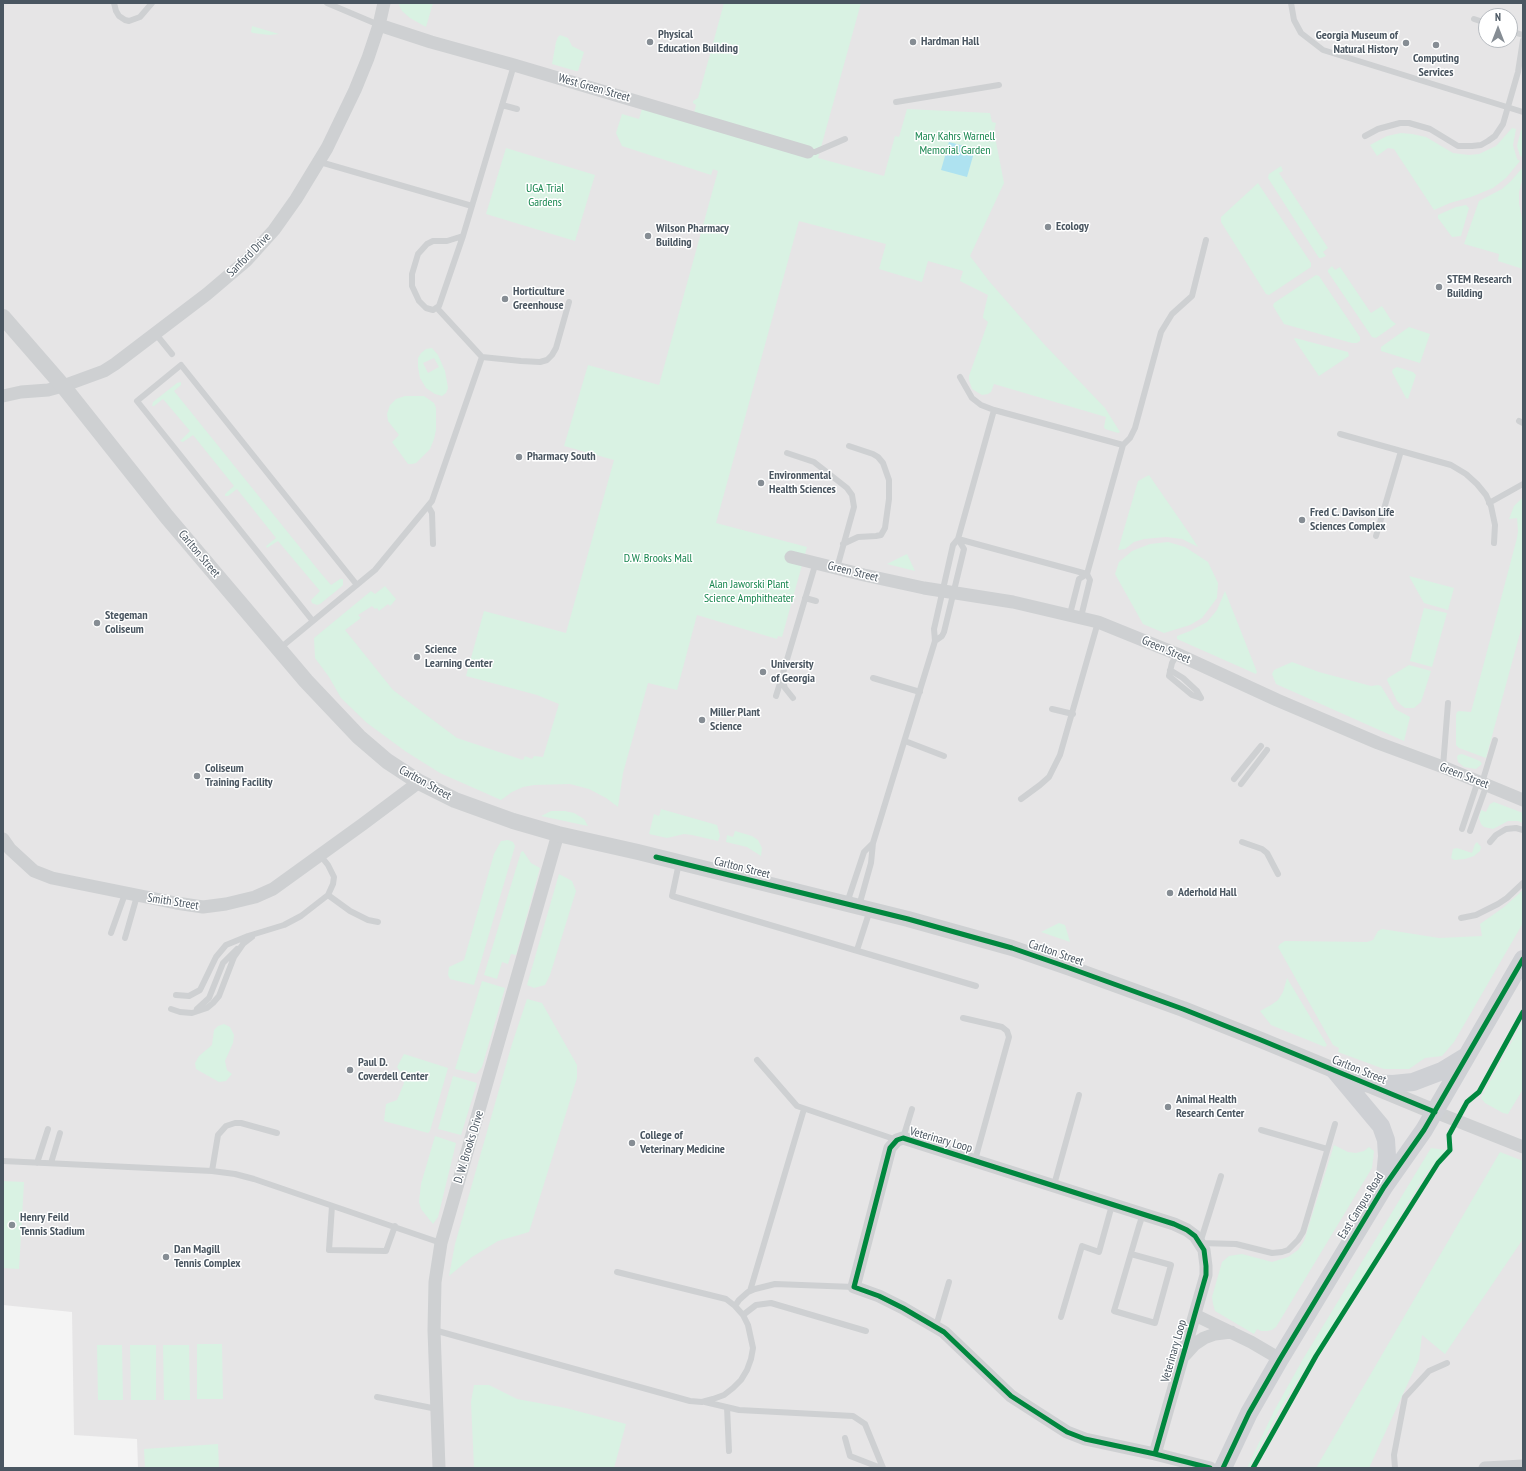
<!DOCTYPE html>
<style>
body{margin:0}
#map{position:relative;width:1526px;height:1471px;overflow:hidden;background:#f4f4f4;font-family:"PT Sans Narrow",sans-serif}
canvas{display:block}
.frame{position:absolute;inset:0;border:4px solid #4a5661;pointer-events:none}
.north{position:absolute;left:1478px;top:8px;width:40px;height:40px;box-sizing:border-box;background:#fff;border:1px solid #b7bbc0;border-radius:50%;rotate:0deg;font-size:11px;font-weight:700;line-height:16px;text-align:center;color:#4a5661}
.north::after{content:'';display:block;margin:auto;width:14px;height:18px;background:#868d94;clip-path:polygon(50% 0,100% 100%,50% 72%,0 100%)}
</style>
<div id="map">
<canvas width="1526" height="1471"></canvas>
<div class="frame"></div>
<div class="north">N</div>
</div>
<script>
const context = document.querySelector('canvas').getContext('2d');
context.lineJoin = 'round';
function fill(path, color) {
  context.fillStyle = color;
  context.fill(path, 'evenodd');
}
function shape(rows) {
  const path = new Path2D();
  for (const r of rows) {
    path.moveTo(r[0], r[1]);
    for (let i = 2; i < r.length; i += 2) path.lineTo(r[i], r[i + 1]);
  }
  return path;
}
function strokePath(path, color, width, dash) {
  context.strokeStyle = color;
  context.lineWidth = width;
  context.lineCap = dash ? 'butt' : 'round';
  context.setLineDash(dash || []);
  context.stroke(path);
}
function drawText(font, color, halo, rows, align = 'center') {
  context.font = font + ' "PT Sans Narrow",sans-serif';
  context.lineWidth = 3;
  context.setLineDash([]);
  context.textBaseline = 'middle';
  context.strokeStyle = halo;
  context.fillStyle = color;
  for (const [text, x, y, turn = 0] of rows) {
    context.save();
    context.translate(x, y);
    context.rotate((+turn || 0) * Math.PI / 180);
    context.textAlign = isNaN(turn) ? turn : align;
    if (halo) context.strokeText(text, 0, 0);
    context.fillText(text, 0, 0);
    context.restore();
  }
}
fill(shape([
 [3,3,1523,3,1523,1468,138,1468,137,1439,74,1435,72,1312,3,1305],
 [1486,16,1510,16,1510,40,1486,40]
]), '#e6e5e6');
fill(shape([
 [399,3,433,3,426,27,410,18,402,11,399,5],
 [724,3,861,3,818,158,884,176,895,136,899,137,907,109,990,113,992,122,996,123,994,132,1004,183,970,256,989,281,1043,343,1105,408,1120,432,1118,433,1105,429,1104,427,1106,417,994,384,991,392,988,394,982,395,972,389,969,380,969,376,988,322,983,318,983,316,988,295,960,281,963,271,928,261,922,282,879,269,886,244,799,221,716,523,807,547,782,637,778,636,777,639,697,615,677,690,648,683,623,773,618,807,606,798,589,789,570,784,534,785,523,787,512,792,501,800,440,773,405,751,367,723,341,698,329,677,315,658,314,638,371,591,375,594,385,586,396,599,392,604,390,606,388,604,379,611,377,608,375,609,372,606,358,615,361,618,345,630,393,690,457,738,523,760,525,756,532,759,534,756,543,757,559,704,537,695,466,676,484,611,566,633,614,460,564,446,588,365,659,385,718,171,713,169,711,175,622,146,616,133,622,114,639,119,645,99,694,113,696,105,693,103,693,101,698,98],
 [252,26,279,34,269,35,253,33,251,32],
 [560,35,568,38,572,46,584,52,578,71,576,71,552,64,556,42,558,37],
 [1512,128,1516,129,1513,145,1517,159,1520,161,1506,178,1493,188,1471,197,1450,203,1434,210,1394,149,1388,148,1377,156,1370,145,1387,136,1401,133,1412,134,1426,137,1453,153,1469,155,1479,154,1496,146],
 [1521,130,1523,130,1523,157,1520,156,1517,146],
 [506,148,595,175,575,241,486,214],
 [1281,166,1283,171,1279,173,1328,248,1323,252,1326,256,1321,258,1319,258,1268,178,1269,174],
 [1523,167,1523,177,1519,192,1519,203,1523,224,1523,269,1498,261,1499,254,1464,244,1479,201,1502,189,1511,181],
 [1258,183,1311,263,1311,267,1269,295,1266,294,1221,222,1221,217],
 [1466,205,1469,208,1461,236,1452,237,1438,218,1438,215,1456,207],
 [1332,266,1335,270,1340,267,1371,313,1382,306,1391,320,1396,324,1376,338,1372,337,1328,272,1328,270],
 [1316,275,1319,276,1360,337,1360,341,1357,343,1352,343,1284,324,1273,306,1274,303],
 [1409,327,1430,334,1420,363,1381,351,1381,347],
 [1295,338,1348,352,1349,356,1319,376,1294,339],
 [432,348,438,355,445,371,448,388,446,393,442,396,435,394,426,388,420,378,418,367,418,358,421,353,426,349],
 [434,358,439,367,428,373,423,363],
 [1397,367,1413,372,1416,375,1408,399,1406,398,1392,372,1393,369],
 [181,382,181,385,174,391,319,571,331,585,340,579,343,579,343,585,341,587,320,604,317,605,312,603,311,600,320,591,278,541,267,548,266,546,276,538,237,489,228,496,225,496,225,494,234,486,193,435,183,442,180,441,190,431,163,399,154,406,152,406,153,402,177,383],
 [405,396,424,396,434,403,436,408,436,430,434,439,430,449,416,463,412,464,408,464,392,442,399,435,388,421,387,414,390,405,396,399],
 [1149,475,1189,533,1198,547,1182,539,1166,537,1144,539,1134,542,1125,549,1118,550,1138,481],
 [1523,497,1523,622,1486,758,1459,748,1456,745,1456,715,1457,712,1459,711,1471,712,1517,538,1518,531,1517,518,1509,519,1514,506],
 [1168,542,1185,547,1208,562,1218,583,1217,598,1202,618,1190,625,1164,633,1143,624,1115,574,1119,562,1132,551,1150,544],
 [907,554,915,571,887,564],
 [1409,576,1454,588,1448,610,1424,603],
 [1225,591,1257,672,1256,674,1177,639,1177,636,1190,631,1207,622,1217,610],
 [1424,608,1447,613,1432,667,1410,661],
 [1292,662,1319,672,1371,686,1378,685,1381,686,1395,709,1410,717,1404,741,1276,684,1272,674,1274,670],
 [1409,665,1431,671,1421,702,1414,708,1405,708,1401,705,1397,701,1387,680,1388,678],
 [1462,754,1480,761,1482,764,1476,769,1464,767,1458,762,1457,757,1458,755],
 [1494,802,1523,813,1523,823,1518,821,1508,821,1493,829,1484,827,1481,824,1479,818,1481,810,1486,812,1490,804],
 [661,809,717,825,720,836,718,841,692,835,684,834,667,838,649,834,654,814,659,816],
 [551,811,565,811,574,813,584,819,588,826,541,816],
 [735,831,752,836,758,840,762,848,761,856,747,847,726,842,727,835,733,837],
 [508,840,513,842,515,846,474,985,450,979,448,975,449,967,464,960,494,854,501,841],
 [1477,842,1481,847,1480,851,1474,856,1465,859,1454,860,1451,858,1453,849,1457,848,1472,853,1475,844],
 [523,851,531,863,540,868,516,955,511,954,508,964,502,962,497,979,484,975,521,852],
 [559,874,572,881,576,891,550,975,545,985,534,988,527,985],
 [1523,890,1523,923,1454,1042,1442,1056,1425,1058,1409,1069,1384,1069,1338,1052,1339,1048,1333,1045,1278,947,1280,944,1285,941,1367,942,1373,940,1378,931,1382,929,1439,938,1482,936,1480,924,1504,907],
 [1059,923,1065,925,1070,942,1041,932],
 [1287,978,1327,1045,1325,1047,1271,1025,1260,1011,1271,1005,1278,1000,1283,992],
 [482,981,505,988,482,1067,476,1074,455,1069],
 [527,999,542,1003,577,1065,577,1078,529,1232,498,1241,472,1257,449,1276,455,1244,512,1044],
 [1523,1021,1523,1089,1508,1114,1503,1113,1485,1103,1481,1098],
 [224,1024,230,1027,234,1035,233,1043,225,1061,227,1070,232,1074,226,1081,219,1082,196,1069,195,1063,199,1056,212,1045,214,1030,218,1026],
 [404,1054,448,1068,430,1131,428,1133,384,1121,386,1104,397,1100,404,1083,402,1075,397,1067],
 [453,1076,477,1083,461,1135,438,1129],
 [435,1136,456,1143,438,1217,433,1224,421,1209,419,1202,421,1184],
 [1334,1145,1348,1152,1356,1153,1364,1151,1369,1147,1374,1151,1372,1168,1276,1327,1272,1330,1267,1331,1261,1331,1257,1329,1254,1334,1215,1311,1213,1304,1212,1297,1222,1262,1229,1256,1242,1254,1272,1262,1288,1257,1298,1250,1304,1241],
 [1431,1148,1446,1150,1425,1175,1339,1316,1279,1410,1249,1468,1247,1468,1274,1411,1303,1359],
 [1500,1152,1523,1161,1523,1239,1445,1354,1422,1335,1419,1359,1369,1468,1316,1468],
 [3,1181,24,1182,19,1269,3,1268],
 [197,1344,222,1344,223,1399,197,1399],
 [97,1345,122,1345,123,1400,98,1400],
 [130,1345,156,1345,156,1400,131,1400],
 [163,1345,189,1345,190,1400,164,1400],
 [474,1385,489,1385,517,1399,566,1408,626,1424,614,1468,474,1468,471,1402],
 [218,1444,219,1468,145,1468,144,1449]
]), '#d9f2e3');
fill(shape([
 [949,142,975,149,967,177,941,170]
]), '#aee2f0');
strokePath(shape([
 [114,3,116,11,119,16,125,20,129,21,140,17,152,3],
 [327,3,379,25],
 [1291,3,1294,20,1301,33,1323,50,1523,112],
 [1474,19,1486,23],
 [1510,31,1523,35],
 [896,102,999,85],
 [502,105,517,109],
 [1365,136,1378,129,1400,123,1409,123,1430,129,1458,146,1472,146,1481,145,1488,141,1495,136,1503,124,1518,72,1523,40],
 [808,152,815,152,845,139],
 [320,162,472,206],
 [463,236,447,241,433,241,427,244,418,254,412,274,412,286,419,301,426,308,433,310,439,306,463,236,514,65],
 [155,333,172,354],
 [482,357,521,361,540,362,547,360,552,355,556,348,569,302],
 [960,377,972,398,981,405,994,410],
 [1519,421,1523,423],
 [1340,434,1451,465,1466,474,1477,484,1486,495,1491,506,1495,525,1494,543],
 [1123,445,1130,438,1135,428,1161,332,1172,314,1192,296,1206,240],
 [787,453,814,462,847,488,852,495,854,507,837,568],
 [1489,503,1523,484],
 [428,506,432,513,433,544],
 [1376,536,1401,451],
 [958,539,1087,574,1090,580,1081,617],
 [843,544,858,537,876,536,881,535,885,528,889,499,889,480,883,463,878,457,873,454,849,446],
 [805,598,816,601],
 [312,620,137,401,181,365,357,585],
 [935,641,942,636,944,632,964,549,958,539],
 [279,649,375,570,432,501,482,357,437,308],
 [1177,654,1172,663,1169,676,1192,695,1201,698],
 [1170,670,1183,678,1197,691,1201,698],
 [873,678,920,692],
 [776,696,782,677],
 [793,698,785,688,783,682,783,673,816,562],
 [1052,709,1073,714],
 [905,741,944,756],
 [1443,767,1448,703],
 [1234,779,1261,746],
 [1482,783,1495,740],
 [1241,784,1267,750],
 [1021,799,1040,785,1049,777,1060,755,1098,622],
 [1462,829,1478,781],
 [1470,831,1487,784],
 [1242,842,1262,849,1267,853,1278,874],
 [1490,842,1496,835,1506,829,1516,828,1523,830],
 [679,863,672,896,976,986],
 [328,895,350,911,368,920,378,922],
 [847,903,864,852,873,843],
 [859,906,871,863,873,843,935,641,934,629,953,545,958,539,994,410,1123,445,1087,574,1079,579,1070,614],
 [1461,918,1476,915,1498,904,1507,898,1523,883],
 [111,933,125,894],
 [125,938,137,896],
 [857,950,870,910],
 [176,995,189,996,200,990,216,957,226,945,248,936,284,925,301,916,328,895,333,884,334,877,328,865,320,855],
 [171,1009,180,1012,192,1013,207,1008,213,1003,219,996,234,957,243,944,252,937],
 [197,1009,209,998,223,963,237,949],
 [963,1018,1002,1027,1007,1031,1009,1037,975,1160],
 [757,1060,797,1106,897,1140],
 [1261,1130,1327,1149],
 [903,1138,912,1109],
 [3,1161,212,1171,235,1174,254,1179,441,1243],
 [37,1163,48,1129],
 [51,1163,60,1133],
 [212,1171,218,1135,226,1126,235,1123,241,1123,277,1133],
 [1221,1176,1200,1243,1236,1244,1272,1253,1282,1252,1288,1250,1298,1240,1303,1232,1335,1124],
 [1054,1185,1079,1095],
 [332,1206,329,1250,386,1251,395,1226],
 [1131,1254,1171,1265,1155,1323,1114,1311,1139,1226,1143,1214],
 [750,1291,804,1109],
 [735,1306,739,1300,748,1292,755,1289,775,1284,854,1287],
 [743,1315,756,1305,771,1303,866,1331],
 [1061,1317,1082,1246,1099,1252,1112,1205],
 [936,1326,949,1282],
 [434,1330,690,1401,702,1402,713,1399,724,1395,733,1388,741,1380,747,1370,751,1359,753,1348,748,1325,743,1315,735,1306,726,1299,617,1272],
 [377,1397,437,1409],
 [705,1402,739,1410,853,1416,865,1424,883,1468],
 [727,1407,729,1451],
 [845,1438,850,1456,881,1468],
 [1395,1468,1394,1455,1405,1397,1429,1371,1447,1363]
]), '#ced0d2', 6);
strokePath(shape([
 [379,25,431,42,514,65,808,152],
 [3,396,21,392,48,390,63,386,104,371,115,364,207,294,247,260,274,230,296,199,327,148,355,90,368,58,379,25,384,3],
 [791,557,864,575,924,588,1013,602,1098,622,1177,654,1277,700,1378,743,1443,767,1523,800],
 [3,839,10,849,34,871,52,878,176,903,203,907,226,904,255,897,273,889,363,824,419,782],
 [1435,1112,1523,1147],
 [1195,1315,1251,1342,1280,1359],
 [1185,1355,1195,1344,1204,1338,1215,1334,1231,1332],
 [1155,1454,1206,1275,1206,1266,1204,1250,1195,1236,1187,1230,1174,1224,903,1138,897,1140,890,1148,854,1287,879,1296,903,1308,944,1332,1011,1396,1067,1432,1085,1439,1155,1454,1210,1468],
 [439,1468,434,1330,435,1282,441,1243,558,834],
 [1485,1468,1523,1466]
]), '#ced0d2', 13);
strokePath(shape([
 [3,317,63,386,167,517,306,681,359,737,387,761,419,782,455,800,513,821,558,834,638,852,908,919,1012,948,1070,968,1183,1009,1261,1040,1435,1112]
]), '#ced0d2', 16);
strokePath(shape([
 [1335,1071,1381,1126,1386,1140,1387,1156,1384,1187],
 [1363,1083,1393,1084,1413,1082,1442,1071,1465,1057],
 [1223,1468,1249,1413,1280,1359,1384,1187,1424,1130,1523,959]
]), '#ced0d4', 18);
strokePath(shape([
 [656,857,908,919,1012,948,1064,966,1183,1009,1261,1040,1435,1112],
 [1155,1454,1206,1275,1206,1266,1204,1250,1195,1236,1187,1230,1174,1224,903,1138,897,1140,890,1148,854,1287,879,1296,903,1308,944,1332,1011,1396,1067,1432,1085,1439,1155,1454,1210,1468],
 [1223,1468,1249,1413,1280,1359,1384,1187,1424,1130,1523,959],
 [1253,1468,1316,1356,1438,1163,1450,1150,1449,1135,1467,1102,1479,1092,1523,1012]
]), '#00873e', 5);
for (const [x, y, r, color] of [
 [650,42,4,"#868d94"],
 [913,42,4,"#868d94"],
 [1406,43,4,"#868d94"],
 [1436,45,4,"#868d94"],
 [1048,227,4,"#868d94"],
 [648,236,4,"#868d94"],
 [1439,287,4,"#868d94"],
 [505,299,4,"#868d94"],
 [519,457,4,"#868d94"],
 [761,483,4,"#868d94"],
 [1302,520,4,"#868d94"],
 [97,623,4,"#868d94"],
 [417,657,4,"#868d94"],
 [763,672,4,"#868d94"],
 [702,720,4,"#868d94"],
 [197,776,4,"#868d94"],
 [1170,893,4,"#868d94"],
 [350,1070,4,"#868d94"],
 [1168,1107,4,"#868d94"],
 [632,1143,4,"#868d94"],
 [12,1225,4,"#868d94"],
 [166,1257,4,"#868d94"]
]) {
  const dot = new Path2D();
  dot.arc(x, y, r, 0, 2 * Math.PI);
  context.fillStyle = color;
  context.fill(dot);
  strokePath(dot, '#fff', 1.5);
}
drawText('bold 12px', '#4a5661', '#fff', [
 ["Physical",658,35],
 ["Education Building",658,49],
 ["Georgia Museum of",1398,36,"right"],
 ["Natural History",1398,50,"right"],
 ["Hardman Hall",921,42],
 ["Computing",1436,59,"center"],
 ["Services",1436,73,"center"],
 ["Ecology",1056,227],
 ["Wilson Pharmacy",656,229],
 ["Building",656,243],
 ["STEM Research",1447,280],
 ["Building",1447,294],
 ["Horticulture",513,292],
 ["Greenhouse",513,306],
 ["Pharmacy South",527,457],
 ["Environmental",769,476],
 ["Health Sciences",769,490],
 ["Fred C. Davison Life",1310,513],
 ["Sciences Complex",1310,527],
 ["Stegeman",105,616],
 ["Coliseum",105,630],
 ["Science",425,650],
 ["Learning Center",425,664],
 ["University",771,665],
 ["of Georgia",771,679],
 ["Miller Plant",710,713],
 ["Science",710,727],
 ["Coliseum",205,769],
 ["Training Facility",205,783],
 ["Aderhold Hall",1178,893],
 ["Paul D.",358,1063],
 ["Coverdell Center",358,1077],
 ["Animal Health",1176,1100],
 ["Research Center",1176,1114],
 ["College of",640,1136],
 ["Veterinary Medicine",640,1150],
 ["Henry Feild",20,1218],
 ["Tennis Stadium",20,1232],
 ["Dan Magill",174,1250],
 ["Tennis Complex",174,1264]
], 'left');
drawText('12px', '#4a5661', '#fff', [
 ["West Green Street",594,88,16],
 ["Sanford Drive",249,255,-45],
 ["Carlton Street",199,554,50],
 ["Green Street",853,572,14],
 ["Green Street",1166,650,23],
 ["Green Street",1464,776,21],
 ["Carlton Street",425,783,29],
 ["Carlton Street",742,868,14],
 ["Smith Street",173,902,9],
 ["Carlton Street",1056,953,19],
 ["Carlton Street",1359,1070,22],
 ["Veterinary Loop",941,1140,16],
 ["D. W. Brooks Drive",469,1147,-73],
 ["East Campus Road",1361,1206,-58],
 ["Veterinary Loop",1174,1351,-74]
]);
drawText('12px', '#17864f', '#fff', [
 ["Mary Kahrs Warnell",955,137],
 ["Memorial Garden",955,151],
 ["UGA Trial",545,189],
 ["Gardens",545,203],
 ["D.W. Brooks Mall",658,559],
 ["Alan Jaworski Plant",749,585],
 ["Science Amphitheater",749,599]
]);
</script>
